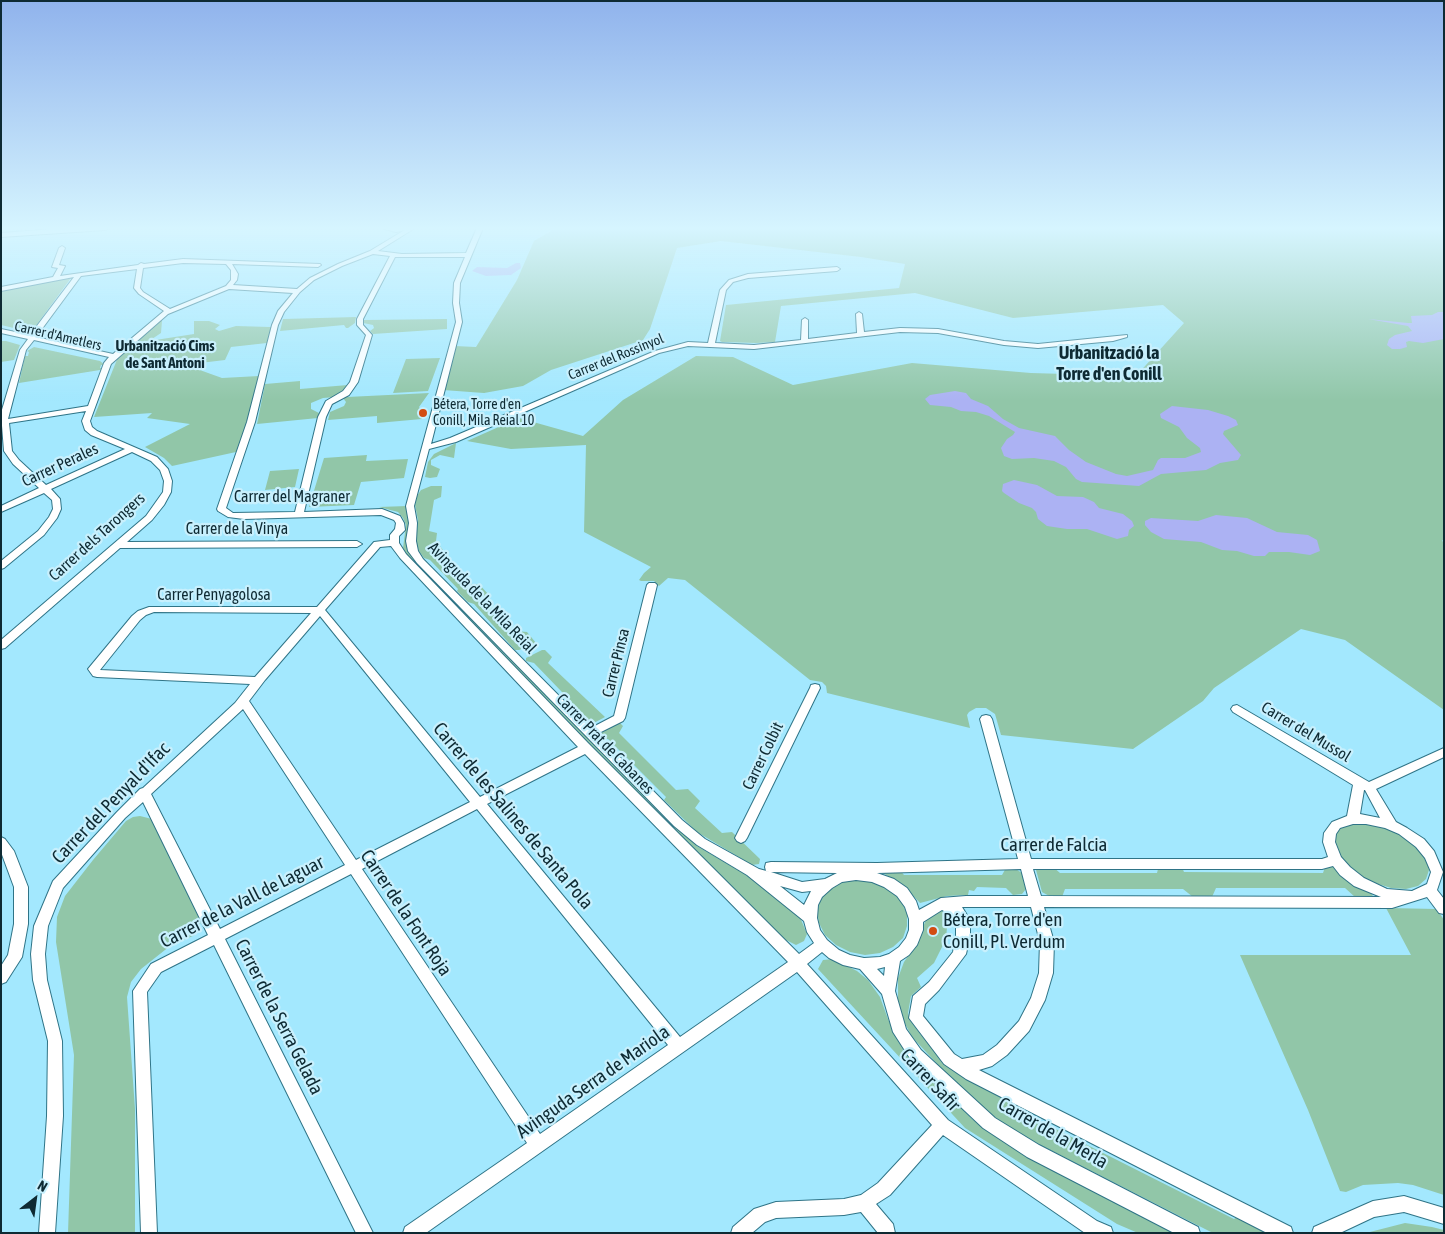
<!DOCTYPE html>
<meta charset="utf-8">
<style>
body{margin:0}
#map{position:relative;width:1445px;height:1234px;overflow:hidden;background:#a3e8fe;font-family:"Asap Condensed",sans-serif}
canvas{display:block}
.frame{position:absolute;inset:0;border:2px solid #0e2a33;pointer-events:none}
.north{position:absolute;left:10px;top:1174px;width:50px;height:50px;-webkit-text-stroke:4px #c8f0fd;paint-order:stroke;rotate:30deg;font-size:14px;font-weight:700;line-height:20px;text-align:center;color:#0e2a33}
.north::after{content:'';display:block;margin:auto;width:18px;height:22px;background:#0e2a33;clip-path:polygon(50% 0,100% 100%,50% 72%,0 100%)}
</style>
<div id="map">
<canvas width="1445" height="1234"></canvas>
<div class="frame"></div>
<div class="north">N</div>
</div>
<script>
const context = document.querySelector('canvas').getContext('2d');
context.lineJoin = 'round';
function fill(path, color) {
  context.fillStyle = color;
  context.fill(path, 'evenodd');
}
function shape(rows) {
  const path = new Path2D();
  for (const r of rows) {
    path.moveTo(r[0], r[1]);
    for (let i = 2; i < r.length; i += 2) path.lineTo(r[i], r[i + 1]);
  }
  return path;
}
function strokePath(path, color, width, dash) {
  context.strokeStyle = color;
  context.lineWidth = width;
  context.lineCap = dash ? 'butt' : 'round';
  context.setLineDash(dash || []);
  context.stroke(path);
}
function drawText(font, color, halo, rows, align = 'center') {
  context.font = font + ' "Asap Condensed",sans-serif';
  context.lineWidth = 4.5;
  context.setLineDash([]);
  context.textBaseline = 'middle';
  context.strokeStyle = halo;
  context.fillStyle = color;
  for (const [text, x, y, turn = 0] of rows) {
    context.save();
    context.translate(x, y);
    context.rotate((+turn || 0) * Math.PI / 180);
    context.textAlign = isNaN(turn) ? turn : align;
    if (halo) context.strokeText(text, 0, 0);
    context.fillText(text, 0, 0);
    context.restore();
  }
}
fill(shape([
 [556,228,1444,228,1444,539,1442,541,1444,542,1444,710,1345,640,1301,629,1214,688,1203,701,1133,749,1001,735,995,714,986,708,976,708,969,712,967,715,970,728,827,693,826,686,822,682,810,680,685,580,668,578,659,586,654,581,641,581,639,580,644,573,651,567,584,532,586,445,511,449,467,441,519,418,583,436,623,400,696,356,733,357,793,385,912,363,1031,373,1136,376,1184,323,1163,305,1013,318,915,293,781,306,775,342,756,343,722,342,720,341,726,305,899,288,905,264,861,257,721,241,677,248,650,329,643,340,551,370,523,386,484,393,443,390,449,374,455,346,476,347,517,280,534,241],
 [71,278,32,331,26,333,17,331,18,329,1,325,1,291,16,286],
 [356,317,355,323,348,328,346,328,344,325,280,331,283,319],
 [447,319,447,329,373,334,370,331,374,328,373,325,363,323,364,320],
 [160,321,162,321,161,333,149,341,194,334,194,321,209,321,220,325,215,329,219,331,236,326,271,327,267,343,231,347,225,360,200,363,196,367,197,369,222,378,259,376,252,410,239,450,236,452,172,466,164,458,145,447,190,424,147,418,152,413,94,417,118,357],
 [1,341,6,341,20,345,14,360,1,362],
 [34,347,100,361,105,365,101,365,100,368,103,368,100,370,19,383,25,356,28,356,29,352,27,351],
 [440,358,428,391,393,393,406,359],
 [300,381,300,389,348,385,345,390,335,397,323,398,311,403,311,409,319,413,318,418,257,424,265,384],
 [429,393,419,407,422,412,422,419,377,423,377,416,328,420,330,412,344,406,346,402,343,398,347,397],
 [456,443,454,458,440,455,431,460,431,465,440,469,437,477,430,478,425,477,428,462,434,454],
 [367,455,366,461,408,459,404,478,361,482,354,505,309,507,324,458],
 [299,469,295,487,265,490,270,471],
 [431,486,442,486,441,497,434,500,429,531,437,533,436,541,443,550,439,555,469,584,479,584,488,594,484,599,516,631,527,632,536,643,519,650,515,650,474,604,468,602,457,591,458,589,430,560,424,558,419,551,416,542,418,520,415,505,417,496,421,490],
 [407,506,410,551,418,564,697,846,748,876,797,910,807,934,804,941,796,945,784,939,699,856,409,559,403,548,406,525,403,518,398,512,379,507],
 [542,650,545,650,552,657,548,663,605,717,592,724,588,723,585,720,587,718,534,663,526,661,526,658],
 [620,723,623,726,619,733,676,790,688,789,700,801,695,808,722,833,732,832,760,859,759,864,752,865,697,832,664,800,666,797,608,739,603,739,599,734],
 [140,816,152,819,201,922,195,935,170,946,141,969,131,982,127,997,135,1109,135,1233,68,1233,74,1055,56,942,57,917,65,896,93,860,126,821,133,817],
 [1364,821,1394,829,1419,848,1427,860,1429,870,1426,879,1418,886,1406,889,1391,888,1375,883,1360,876,1347,866,1339,855,1334,844,1335,834,1341,826],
 [1326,864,1333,867,1346,879,1370,892,1373,896,1355,897,1345,888,1216,888,1212,897,1193,897,1183,889,1065,889,1062,897,1051,897,1042,892,1036,870,1039,867,1052,866,1060,873,1157,873,1159,865,1181,865,1184,872,1323,873],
 [898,868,904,875,1002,875,1006,868,1014,868,1022,873,1026,889,1022,894,1013,895,1006,888,977,887,974,891,969,890,968,895,947,896,920,903,902,884,881,872],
 [853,879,867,880,881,884,893,892,902,902,907,914,907,926,903,938,893,947,880,953,865,955,850,952,836,945,825,935,819,923,817,911,821,899,828,889,839,883],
 [1386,908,1437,909,1444,920,1444,1195,1413,1185,1398,1183,1363,1185,1346,1192,1340,1191,1308,1110,1240,955,1411,955],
 [942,909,952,914,945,917,947,927,946,939,934,963,917,978,921,987,911,996,908,1013,910,1020,921,1035,941,1056,1009,1095,1012,1107,1234,1219,1245,1212,1268,1233,1213,1233,1205,1229,1015,1132,970,1099,912,1037,902,1018,898,1004,898,978,904,962,917,943,925,922,931,914],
 [833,959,857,971,868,980,880,997,888,1019,899,1043,972,1119,1008,1144,1180,1233,1138,1233,1117,1224,965,1128,818,969,823,960],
 [1405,1223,1432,1227,1444,1230,1444,1233,1366,1233]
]), '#91c6a8');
fill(shape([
 [516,263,520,263,521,268,511,275,486,276,472,271,477,267,507,268],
 [1438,312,1444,312,1444,339,1423,343,1409,341,1406,342,1407,347,1400,349,1392,349,1387,345,1389,339,1395,335,1412,331,1408,326,1368,319,1408,323,1412,323,1411,316,1432,315],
 [955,391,966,393,971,399,988,406,1003,419,1019,428,1055,436,1069,450,1086,462,1116,474,1127,476,1153,470,1158,460,1161,458,1185,458,1201,452,1200,448,1187,438,1179,427,1161,418,1160,414,1172,406,1208,410,1228,416,1236,420,1238,425,1224,431,1223,434,1241,455,1238,460,1220,463,1206,470,1161,474,1139,486,1082,482,1076,479,1066,467,1054,461,1034,458,1012,459,1004,456,1001,448,1007,439,1013,435,1015,432,989,416,976,412,961,411,951,407,930,405,925,399,930,395],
 [1014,480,1037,485,1057,496,1083,497,1094,502,1099,508,1123,514,1132,521,1134,526,1129,530,1128,536,1117,539,1087,529,1067,529,1047,526,1038,519,1036,512,1032,508,1019,503,1004,493,1002,491,1003,484],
 [1216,515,1247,518,1277,532,1308,535,1317,540,1320,551,1310,555,1289,552,1269,552,1265,556,1254,556,1237,551,1222,550,1201,542,1164,539,1151,532,1145,525,1145,521,1151,518,1198,521]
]), '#acb2f3');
const minor = shape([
 [408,228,415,228,378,251,402,254,466,253,477,228,483,228,460,283,459,303,462,322,431,444,450,438,655,351,688,342,708,343,720,290,729,280,748,274,837,267,840,269,837,271,748,278,733,282,726,290,715,343,754,345,801,340,802,320,805,318,808,320,808,339,857,333,856,314,859,312,862,314,864,332,900,328,938,329,1004,341,1038,344,1127,335,1127,337,1113,341,1038,348,1004,345,938,333,900,332,754,349,688,346,659,353,456,442,429,449,414,506,417,523,416,541,418,551,423,559,591,728,614,716,647,585,649,583,655,583,657,585,625,718,623,721,597,734,682,820,705,839,759,869,770,872,766,871,765,867,766,863,771,862,877,863,1018,859,980,719,982,716,986,715,990,716,992,719,1031,859,1322,859,1328,857,1323,842,1324,833,1332,822,1347,816,1353,785,1233,712,1231,709,1233,706,1237,705,1369,782,1444,748,1444,757,1376,789,1396,822,1407,828,1424,839,1434,851,1443,872,1437,890,1444,899,1444,914,1439,913,1427,897,1392,908,1044,907,1054,942,1053,973,1045,1000,1029,1031,1007,1055,992,1066,979,1070,1291,1227,1293,1233,1267,1233,966,1079,944,1064,909,1018,913,996,929,982,953,952,956,936,956,921,952,915,942,910,923,922,923,930,917,945,909,955,900,961,895,991,906,1029,921,1050,995,1118,1039,1145,1198,1227,1200,1233,1174,1233,1027,1157,983,1128,911,1060,893,1032,882,994,860,969,843,965,829,958,822,952,807,964,948,1120,1097,1221,1111,1227,1113,1233,1085,1233,943,1135,890,1195,876,1204,893,1224,895,1233,878,1233,861,1212,844,1215,776,1218,765,1222,752,1233,731,1233,733,1227,754,1209,776,1202,844,1199,861,1195,878,1183,932,1125,797,972,426,1233,403,1233,405,1227,527,1143,351,874,225,939,373,1233,356,1233,214,945,161,972,147,992,157,1233,141,1233,133,991,151,964,208,935,143,802,125,818,63,888,48,926,45,954,47,980,62,1041,63,1116,55,1233,39,1233,47,1116,48,1041,33,980,31,954,34,926,53,881,117,812,140,789,143,788,235,703,250,684,97,677,93,676,88,669,132,616,138,611,149,607,317,607,374,542,390,540,390,535,395,529,396,523,394,520,381,515,244,519,228,517,218,511,217,509,247,422,272,325,278,311,293,293,229,289,168,314,111,364,90,421,92,427,97,431,157,457,168,469,172,481,171,492,164,505,152,520,127,542,357,541,362,544,357,547,120,548,5,648,1,649,1,640,146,516,163,492,164,481,160,470,151,461,132,452,51,489,60,499,61,509,57,518,44,535,4,568,1,569,1,561,38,531,49,517,53,509,52,500,44,493,1,512,1,506,39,488,13,464,4,451,1,413,20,350,28,339,1,333,1,329,30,335,74,277,1,291,1,287,53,277,58,268,52,267,59,248,62,246,65,248,59,265,65,266,60,276,138,265,141,263,144,264,183,259,320,264,321,265,318,267,232,264,238,274,237,280,233,285,297,289,310,278,338,264,370,251,408,228],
 [373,254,390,256,357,319,357,325,366,335,350,382,343,391,326,401,318,417,295,512,233,513,226,508,255,422,278,325,284,312,300,292,314,280,342,266,373,254],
 [395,257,465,257,454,283,453,303,456,322,406,506,409,523,406,541,408,551,417,563,674,826,697,845,747,875,804,921,807,932,814,943,799,954,588,743,406,554,399,543,399,536,405,530,404,523,400,516,382,509,304,512,326,417,332,404,349,395,358,382,372,335,363,325,363,319,395,257],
 [183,263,226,264,231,270,231,280,226,286,170,309,143,292,140,288,143,268,183,263],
 [137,269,134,288,139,294,164,311,113,354,36,337,81,276,137,269],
 [34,340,109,357,104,363,88,406,8,419,26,350,34,340],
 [86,411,82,421,85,430,91,435,125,449,46,485,19,460,12,451,9,423,86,411],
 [391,546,400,558,578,747,480,797,325,610,380,547,391,546],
 [154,612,311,613,255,677,100,670,140,620,146,615,154,612],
 [320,616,470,802,356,860,249,701,265,680,320,616],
 [243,709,345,865,220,929,151,794,243,709],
 [585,754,788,962,680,1037,487,804,585,754],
 [1364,790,1365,790,1380,818,1360,814,1364,790],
 [477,809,668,1045,540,1134,362,869,477,809],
 [1353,824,1366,824,1385,828,1399,834,1416,847,1425,858,1431,872,1427,884,1412,891,1387,889,1364,878,1350,867,1341,857,1335,842,1336,834,1340,828,1353,824],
 [1333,866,1340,875,1354,886,1381,897,1041,896,1033,869,1322,869,1333,866],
 [1021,869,1028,896,966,896,941,898,919,910,916,901,907,888,894,879,877,873,1021,869],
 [771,872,837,873,825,879,802,882,771,872],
 [856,880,872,882,884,887,897,896,905,907,909,919,909,930,906,938,899,947,889,954,880,957,864,958,850,955,839,950,827,940,820,930,817,918,818,905,822,897,832,888,842,882,856,880],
 [780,886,802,892,811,891,804,905,780,886],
 [962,907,1031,907,1040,942,1039,973,1031,998,1019,1021,997,1045,983,1055,962,1059,954,1054,923,1016,925,1004,939,990,966,954,970,936,970,920,962,907],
 [885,967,884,976,877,969,885,967],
 [815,684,819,685,820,688,747,838,745,841,741,843,737,841,735,838,810,688,811,685,815,684],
 [1,837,5,839,14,851,28,887,28,924,22,957,6,982,1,984,1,966,8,955,14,924,14,887,1,852,1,837],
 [1404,1196,1444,1208,1444,1224,1404,1212,1374,1217,1340,1233,1312,1233,1314,1227,1373,1201,1404,1196]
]);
const secondary = shape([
 [66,228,109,228,105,230,1,237,1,233,66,228],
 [381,228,416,228,396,232,381,228]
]);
strokePath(minor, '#2f7487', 2);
strokePath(secondary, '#2f7487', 2);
fill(minor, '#fff');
fill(secondary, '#fff');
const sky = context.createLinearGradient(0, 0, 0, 401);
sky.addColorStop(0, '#90b3ec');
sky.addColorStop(0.57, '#d6f5ff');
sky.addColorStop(1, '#d6f5ff00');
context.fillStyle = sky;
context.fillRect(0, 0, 1445, 401);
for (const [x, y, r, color] of [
 [423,413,5,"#d24c12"],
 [933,931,5,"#d24c12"]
]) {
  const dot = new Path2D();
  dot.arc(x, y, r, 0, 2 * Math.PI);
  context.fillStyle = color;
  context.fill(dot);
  strokePath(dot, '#c8f0fd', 2);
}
drawText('14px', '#0e2a33', '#c8f0fd', [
 ["Carrer d'Ametlers",58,336,13],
 ["Carrer del Rossinyol",616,357,-22]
]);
drawText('14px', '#0e2a33', '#c8f0fd', [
 ["Bétera, Torre d'en",433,405],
 ["Conill, Mila Reial 10",433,421]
], 'left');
drawText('bold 15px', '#0e2a33', '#c8f0fd', [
 ["Urbanització Cims",165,346],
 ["de Sant Antoni",165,363]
]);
drawText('16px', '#0e2a33', '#c8f0fd', [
 ["Carrer Perales",60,465,-25],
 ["Carrer del Magraner",292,497],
 ["Carrer de la Vinya",237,529],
 ["Carrer dels Tarongers",97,537,-42],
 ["Carrer Penyagolosa",214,595],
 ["Avinguda de la Mila Reial",482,598,46],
 ["Carrer Pinsa",616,663,-76],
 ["Carrer del Mussol",1306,732,31],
 ["Carrer Prat de Cabanes",605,744,46],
 ["Carrer Colbit",763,756,-64]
]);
drawText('bold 18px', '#0e2a33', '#c8f0fd', [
 ["Urbanització la",1109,353],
 ["Torre d'en Conill",1109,374]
]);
drawText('19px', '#0e2a33', '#c8f0fd', [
 ["Carrer del Penyal d'Ifac",111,803,-46],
 ["Carrer de les Salines de Santa Pola",513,816,50],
 ["Carrer de Falcia",1054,845],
 ["Carrer de la Vall de Laguar",242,902,-27],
 ["Carrer de la Font Roja",406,913,56],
 ["Carrer de la Serra Gelada",279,1017,63],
 ["Carrer Safir",930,1080,47],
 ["Avinguda Serra de Mariola",593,1082,-35],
 ["Carrer de la Merla",1053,1133,30]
]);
drawText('19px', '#0e2a33', '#c8f0fd', [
 ["Bétera, Torre d'en",943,920],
 ["Conill, Pl. Verdum",943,942]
], 'left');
</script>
